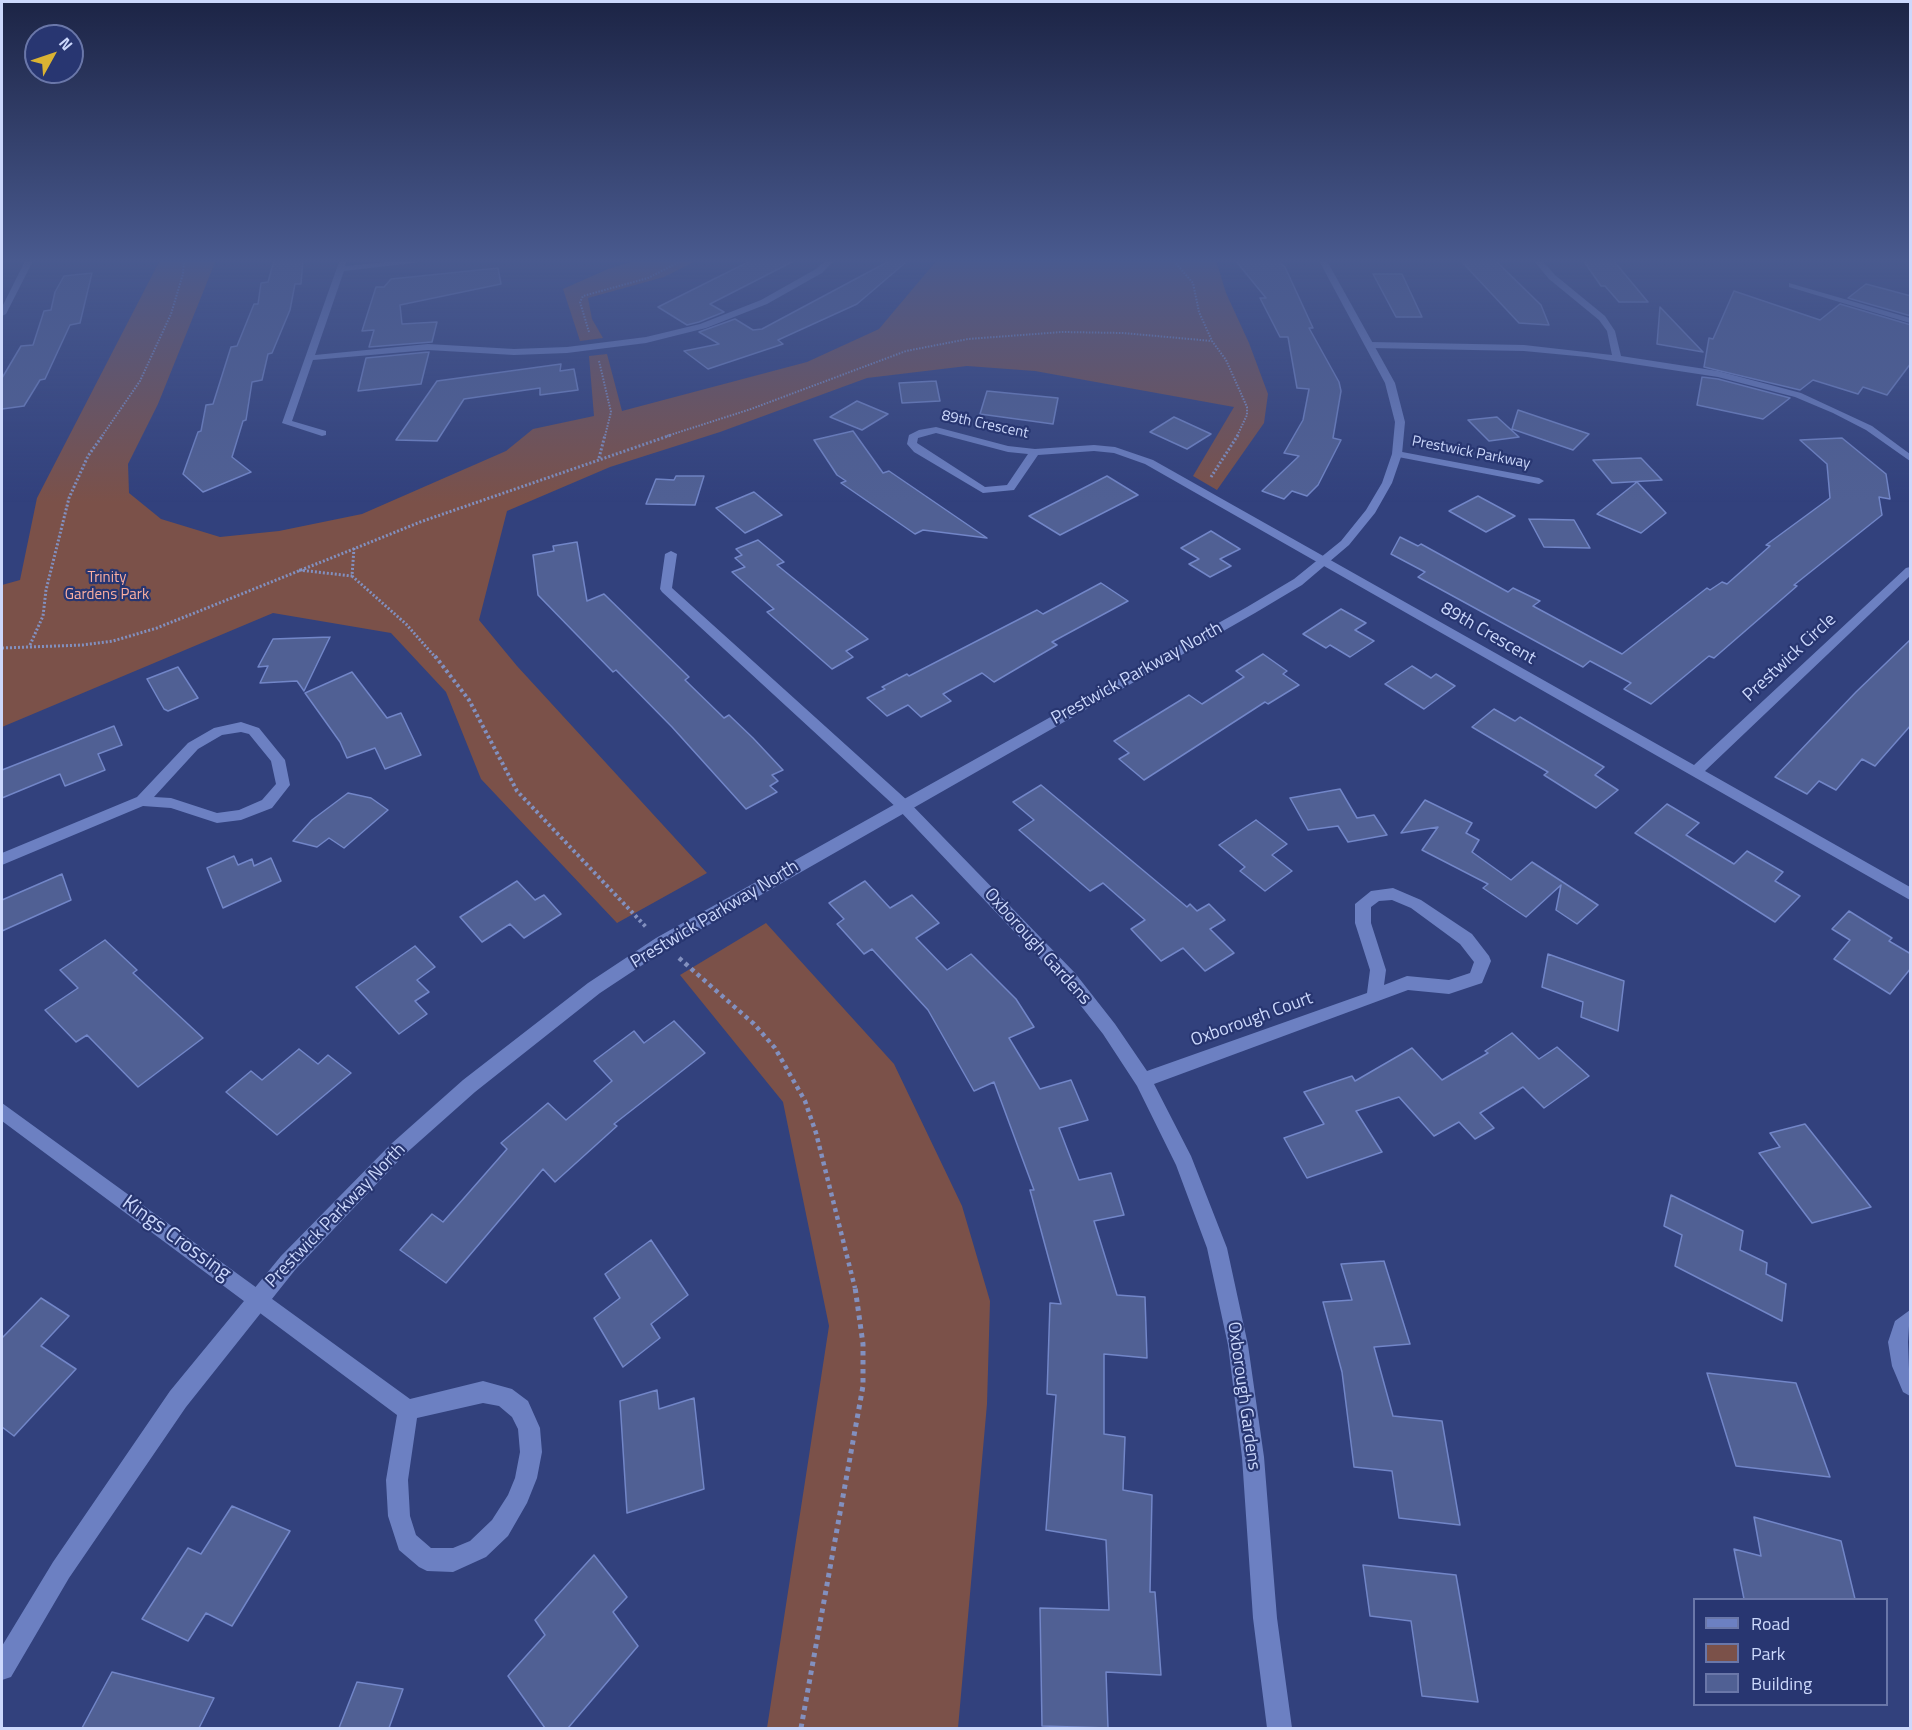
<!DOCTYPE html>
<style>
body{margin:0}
#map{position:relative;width:1912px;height:1730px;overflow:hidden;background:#32417d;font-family:"Titillium Web",sans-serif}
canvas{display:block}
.frame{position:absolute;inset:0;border:3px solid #ccd8fc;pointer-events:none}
.legend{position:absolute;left:1693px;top:1598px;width:195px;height:108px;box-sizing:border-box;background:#283671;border:2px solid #6a77a9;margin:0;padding:8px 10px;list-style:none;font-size:18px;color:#ccd8fc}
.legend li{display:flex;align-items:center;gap:12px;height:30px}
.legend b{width:30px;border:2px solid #6a77a9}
.north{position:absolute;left:24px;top:24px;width:60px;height:60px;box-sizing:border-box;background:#283671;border:2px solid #6a77a9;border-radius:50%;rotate:50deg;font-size:16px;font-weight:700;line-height:24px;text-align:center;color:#ccd8fc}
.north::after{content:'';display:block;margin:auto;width:21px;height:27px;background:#dab333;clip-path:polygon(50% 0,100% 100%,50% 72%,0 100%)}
</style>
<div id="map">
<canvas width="1912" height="1730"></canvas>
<div class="frame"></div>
<ul class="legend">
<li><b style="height:8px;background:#6c80c2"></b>Road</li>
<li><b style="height:16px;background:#7b5149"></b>Park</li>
<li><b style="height:16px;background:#506094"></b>Building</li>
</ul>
<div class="north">N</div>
</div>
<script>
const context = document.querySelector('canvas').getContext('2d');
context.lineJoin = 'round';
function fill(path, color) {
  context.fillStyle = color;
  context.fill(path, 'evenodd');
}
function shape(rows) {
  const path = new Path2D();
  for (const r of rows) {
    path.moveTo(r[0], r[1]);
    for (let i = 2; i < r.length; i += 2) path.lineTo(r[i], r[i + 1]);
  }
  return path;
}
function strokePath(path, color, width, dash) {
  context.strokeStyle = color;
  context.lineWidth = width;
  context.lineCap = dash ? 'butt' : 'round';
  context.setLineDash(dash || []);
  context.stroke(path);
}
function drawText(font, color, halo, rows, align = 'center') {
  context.font = font + ' "Titillium Web",sans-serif';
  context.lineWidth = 4.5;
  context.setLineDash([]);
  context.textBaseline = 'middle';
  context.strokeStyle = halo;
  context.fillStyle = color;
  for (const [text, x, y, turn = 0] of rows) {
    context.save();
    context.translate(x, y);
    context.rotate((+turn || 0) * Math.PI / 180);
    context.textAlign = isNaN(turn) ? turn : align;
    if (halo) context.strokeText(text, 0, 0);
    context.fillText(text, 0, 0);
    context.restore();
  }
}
fill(shape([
 [160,260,216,260,158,404,128,464,129,493,161,519,220,537,279,531,362,514,506,451,533,429,594,416,589,356,607,354,622,411,807,362,879,329,937,260,1216,260,1226,293,1249,343,1268,394,1264,423,1217,490,1193,476,1234,407,1035,371,967,366,867,378,720,432,610,467,507,511,479,620,517,666,707,873,617,923,481,779,446,692,391,633,273,613,2,727,2,585,20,580,37,498],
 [637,260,698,260,664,277,588,298,592,319,603,338,580,341,563,289,608,269],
 [766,923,894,1064,962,1206,990,1301,987,1404,958,1728,767,1728,829,1326,783,1102,680,975]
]), '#7b5149');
const building = shape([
 [274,260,303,260,301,284,295,284,290,310,272,353,268,354,262,380,252,382,246,420,243,421,232,457,251,472,203,492,183,474,198,432,201,431,206,405,213,404,231,347,237,346,254,304,258,304,261,283,268,282,274,260],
 [752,260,796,260,710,304,724,312,699,322,687,325,658,307,752,260],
 [891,260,903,260,905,263,857,304,778,340,783,344,708,369,684,351,719,344,699,332,735,319,753,330,762,329,891,260],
 [1235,260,1278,260,1285,267,1313,328,1309,328,1339,382,1341,391,1333,438,1341,440,1318,485,1307,496,1292,491,1284,499,1262,491,1299,456,1284,453,1303,420,1309,389,1297,388,1288,337,1280,337,1260,298,1266,298,1235,260],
 [1495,260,1541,305,1549,325,1519,323,1461,261,1495,260],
 [1583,260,1613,260,1648,302,1619,302,1605,286,1601,286,1583,260],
 [498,268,501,284,400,305,402,324,437,322,432,342,369,347,374,330,362,331,376,287,384,287,391,279,498,268],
 [92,273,80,323,70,325,45,379,40,380,24,406,2,409,2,378,21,346,33,345,44,311,51,310,55,292,64,276,92,273],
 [1373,274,1402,274,1422,317,1396,317,1373,274],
 [1866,284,1911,296,1911,316,1848,298,1866,284],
 [1734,291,1820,320,1840,304,1911,325,1911,363,1887,395,1863,387,1858,394,1813,380,1800,390,1704,367,1709,338,1713,339,1734,291],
 [1660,307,1703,352,1657,344,1660,307],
 [429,352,421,384,358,391,366,358,429,352],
 [561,364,560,371,574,369,578,390,540,395,540,388,464,399,437,441,396,440,437,381,561,364],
 [1702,377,1718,379,1790,398,1763,419,1697,405,1702,377],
 [936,381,940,401,902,403,899,383,936,381],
 [987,391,1058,398,1053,424,980,414,987,391],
 [857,401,888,414,862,430,830,417,857,401],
 [1518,410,1589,434,1573,450,1512,429,1518,410],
 [1174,417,1211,434,1187,449,1150,432,1174,417],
 [1497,417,1519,437,1489,441,1468,420,1497,417],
 [853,431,883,473,889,471,987,538,923,530,915,534,841,483,846,481,837,475,814,440,853,431],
 [1842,438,1886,474,1890,499,1879,497,1882,515,1794,585,1797,586,1714,658,1709,656,1651,704,1624,689,1631,683,1590,661,1583,667,1418,577,1425,572,1391,554,1400,537,1418,546,1421,544,1508,592,1513,588,1540,601,1533,606,1622,654,1707,588,1710,590,1722,582,1727,584,1770,546,1766,545,1830,498,1827,464,1800,440,1842,438],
 [1641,458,1662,480,1612,483,1593,460,1641,458],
 [676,476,704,476,695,505,646,504,656,479,674,480,676,476],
 [1107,476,1138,495,1060,535,1029,516,1107,476],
 [1637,482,1666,513,1641,533,1597,514,1637,482],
 [754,492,782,515,745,533,716,508,754,492],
 [1478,496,1515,516,1486,532,1449,511,1478,496],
 [1529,519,1574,520,1590,548,1544,547,1529,519],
 [1211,531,1240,549,1220,559,1231,566,1210,577,1189,564,1199,559,1181,548,1211,531],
 [758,540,784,562,777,565,868,639,846,651,853,657,832,669,767,612,774,609,732,572,745,567,735,558,742,555,736,549,758,540],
 [577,542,587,601,604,594,689,677,685,680,724,718,729,715,753,738,783,770,772,775,778,781,770,786,777,792,746,809,672,727,616,670,613,672,538,595,533,555,554,551,553,546,577,542],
 [1101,583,1128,601,1052,642,1057,645,994,682,982,673,943,694,951,701,921,717,908,705,887,716,867,698,885,689,882,687,907,674,909,676,1037,610,1043,614,1101,583],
 [1341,609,1366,623,1355,630,1374,641,1350,657,1330,645,1326,648,1303,634,1341,609],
 [330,637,304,691,297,681,260,683,268,666,258,667,273,639,330,637],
 [1911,639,1911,725,1875,766,1862,759,1836,790,1819,781,1807,794,1775,777,1856,692,1911,639],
 [1263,654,1287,671,1283,674,1299,685,1268,704,1265,702,1144,780,1119,759,1129,753,1114,741,1189,695,1202,704,1244,677,1236,671,1263,654],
 [1412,666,1431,678,1436,674,1455,686,1424,709,1385,684,1412,666],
 [178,667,198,698,168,711,164,709,147,679,178,667],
 [352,672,387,718,401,713,421,755,385,769,375,748,347,758,340,742,305,693,352,672],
 [1494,709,1515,721,1520,717,1604,767,1595,775,1618,790,1596,808,1544,775,1548,772,1472,727,1494,709],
 [114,726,122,745,98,754,105,770,65,786,60,774,2,798,2,770,114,726],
 [1041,785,1187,907,1190,904,1197,911,1209,904,1225,920,1210,929,1234,953,1205,971,1183,948,1161,961,1131,929,1145,920,1103,883,1090,891,1019,830,1034,820,1013,802,1041,785],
 [1340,789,1357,818,1374,815,1387,835,1348,842,1338,826,1308,830,1290,798,1340,789],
 [348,793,371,798,388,810,344,848,329,838,317,847,293,841,312,820,348,793],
 [1425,800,1472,823,1466,833,1479,840,1472,852,1511,880,1532,862,1598,905,1577,924,1556,910,1561,885,1526,917,1483,888,1488,884,1422,850,1438,827,1401,833,1425,800],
 [1667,804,1699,823,1686,835,1734,864,1747,851,1783,872,1775,881,1800,896,1775,922,1635,833,1667,804],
 [1256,820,1287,844,1272,855,1292,871,1265,891,1240,871,1245,867,1219,845,1256,820],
 [234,856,238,865,252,859,254,866,271,858,281,881,223,908,207,868,234,856],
 [62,874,71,900,2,931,2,900,62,874],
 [517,881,535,900,544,895,561,914,524,938,510,924,482,942,460,917,517,881],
 [865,881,890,908,912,895,939,923,916,938,947,970,971,954,1016,999,1034,1027,1009,1038,1040,1089,1071,1080,1088,1120,1059,1128,1079,1180,1111,1173,1124,1215,1094,1221,1117,1295,1145,1297,1147,1358,1104,1354,1104,1434,1125,1437,1123,1490,1152,1495,1150,1592,1155,1592,1161,1675,1106,1672,1108,1728,1042,1726,1040,1608,1109,1610,1106,1540,1046,1530,1056,1395,1047,1394,1050,1303,1061,1304,1030,1190,1034,1190,994,1082,974,1091,928,1010,872,949,864,954,837,924,844,919,829,903,865,881],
 [1849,911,1892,938,1889,941,1911,954,1911,968,1890,994,1834,959,1850,940,1832,929,1849,911],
 [105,940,137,970,133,973,203,1038,138,1087,87,1035,76,1042,45,1010,78,988,60,970,105,940],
 [415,946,435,967,417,980,429,992,415,1001,427,1014,399,1034,356,987,415,946],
 [1548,954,1624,981,1618,1031,1581,1017,1583,1002,1542,987,1548,954],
 [674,1021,705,1053,614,1124,617,1126,555,1182,543,1169,446,1283,400,1250,432,1214,443,1222,507,1149,501,1143,548,1103,566,1120,612,1081,594,1061,634,1031,644,1043,674,1021],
 [1512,1033,1539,1059,1557,1047,1589,1076,1544,1108,1523,1087,1480,1113,1494,1128,1475,1139,1459,1122,1434,1136,1399,1097,1356,1111,1382,1152,1307,1178,1284,1138,1324,1124,1304,1092,1352,1076,1355,1081,1412,1048,1442,1080,1488,1053,1485,1051,1512,1033],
 [299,1049,318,1064,328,1055,351,1073,277,1135,226,1092,251,1071,262,1080,299,1049],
 [1805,1124,1871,1207,1812,1223,1759,1153,1780,1147,1770,1133,1805,1124],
 [1671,1195,1743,1231,1740,1250,1767,1263,1766,1274,1786,1284,1782,1321,1675,1266,1682,1235,1664,1226,1671,1195],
 [651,1240,688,1295,651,1324,660,1338,623,1367,594,1318,620,1298,605,1274,651,1240],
 [1384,1261,1410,1344,1374,1347,1393,1416,1442,1421,1460,1525,1399,1518,1392,1471,1354,1467,1342,1372,1323,1302,1352,1300,1341,1264,1384,1261],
 [41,1298,69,1316,41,1346,76,1369,14,1436,2,1427,2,1338,41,1298],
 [1707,1373,1796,1383,1830,1477,1736,1466,1707,1373],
 [657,1390,659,1409,694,1398,704,1489,627,1513,620,1401,657,1390],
 [232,1506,290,1531,232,1626,206,1613,188,1641,142,1619,188,1548,201,1554,232,1506],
 [1754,1517,1841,1541,1855,1599,1744,1599,1734,1549,1761,1556,1754,1517],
 [594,1555,627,1597,613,1612,638,1646,568,1728,545,1728,508,1676,545,1635,535,1620,594,1555],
 [1363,1565,1456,1575,1478,1702,1422,1696,1411,1621,1370,1616,1363,1565],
 [112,1672,214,1698,199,1728,82,1728,112,1672],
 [357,1682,403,1689,389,1728,339,1728,357,1682]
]);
fill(building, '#506094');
strokePath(building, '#7286c8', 1.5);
strokePath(shape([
 [1172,259,1193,283,1199,312,1212,341,1226,360,1247,407,1247,415,1237,436],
 [589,332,580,302,583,296,648,278,685,259],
 [599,361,611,412,605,436],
 [102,436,140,381,171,314,183,274,184,259],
 [667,436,751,409,906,351,968,339,1062,332,1123,333,1212,341]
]), '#8290bf', 2, [1.5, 1.5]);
strokePath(shape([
 [599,458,605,435],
 [1211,477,1238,435],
 [354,548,352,576,406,624,436,658],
 [299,570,352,576],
 [30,645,43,616,46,590,69,498,88,456,103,435],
 [2,648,83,645,113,641,157,628,423,521,671,435]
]), '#8290bf', 3, [2, 2]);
strokePath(shape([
 [435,656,469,700,517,791,647,928]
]), '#8290bf', 4, [3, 3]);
strokePath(shape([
 [679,958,754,1024,775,1048,805,1101,816,1133,855,1288]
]), '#8290bf', 4.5, [4, 4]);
strokePath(shape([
 [801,1728,863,1386,863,1344,855,1287]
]), '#8290bf', 5, [4.5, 4.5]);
fill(shape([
 [26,259,34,259,6,314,2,316,2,307,26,259],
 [340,259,348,259,345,266,415,259,449,259,344,271,315,355,428,344,514,349,567,347,646,337,700,324,761,300,816,269,827,259,836,259,822,273,767,304,706,328,646,343,567,353,514,355,428,350,313,360,292,421,326,431,326,435,322,436,282,423,340,259],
 [1532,259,1541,259,1555,275,1605,316,1615,331,1621,356,1718,371,1801,393,1872,426,1910,454,1910,461,1866,430,1833,413,1795,397,1718,377,1587,357,1524,351,1371,348,1367,345,1371,342,1524,345,1612,355,1607,331,1599,320,1549,279,1532,259],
 [1789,283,1910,318,1910,323,1789,287,1789,283],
 [936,427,1008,446,1035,449,1094,445,1115,447,1153,460,1694,765,1906,568,1910,567,1910,576,1705,771,1910,887,1910,900,1145,464,1114,453,1094,451,1038,455,1014,490,983,493,914,452,907,444,909,435,919,430,936,427],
 [936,433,1008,452,1028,454,1007,485,985,487,917,443,918,438,936,433],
 [1397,451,1539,478,1544,481,1539,484,1393,456,1392,454,1397,451],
 [671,551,677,554,672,588,908,801,1075,973,1115,1024,1147,1071,1367,993,1370,970,1355,923,1355,904,1371,891,1393,888,1421,900,1472,934,1489,956,1491,961,1482,983,1449,994,1408,990,1154,1084,1191,1156,1227,1248,1248,1345,1264,1457,1277,1618,1292,1728,1267,1728,1253,1618,1242,1457,1228,1345,1207,1248,1176,1165,1137,1086,1103,1034,1063,983,898,809,662,592,660,589,665,554,671,551],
 [1392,900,1411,908,1460,944,1474,962,1470,973,1449,980,1407,976,1384,985,1386,970,1371,923,1371,907,1379,901,1392,900],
 [241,722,259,728,285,760,290,785,272,808,241,820,217,823,171,808,143,806,2,865,2,853,137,797,188,743,214,728,241,722],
 [241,732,249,734,271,761,276,784,262,800,239,810,217,813,171,798,154,797,198,749,222,735,241,732],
 [2,1103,410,1399,483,1381,512,1389,528,1401,540,1428,542,1452,537,1478,527,1503,508,1536,486,1557,453,1572,427,1571,419,1567,399,1550,388,1516,386,1480,397,1415,2,1121,2,1103],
 [483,1403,499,1406,512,1417,518,1429,520,1452,515,1478,508,1495,492,1520,470,1541,453,1548,431,1548,416,1535,410,1516,408,1480,417,1418,483,1403],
 [1910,1310,1908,1342,1910,1396,1903,1392,1892,1366,1888,1342,1895,1321,1910,1310]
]), '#6c80c2');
fill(shape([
 [1318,259,1326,259,1395,383,1405,422,1402,454,1392,483,1375,513,1349,545,1302,585,1255,613,668,948,600,993,475,1092,403,1156,295,1270,186,1407,69,1578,11,1677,2,1680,2,1646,53,1562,170,1391,281,1256,391,1144,463,1080,588,983,656,938,1247,607,1294,579,1341,541,1366,510,1382,483,1392,454,1395,422,1385,383,1318,259]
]), '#6c80c2');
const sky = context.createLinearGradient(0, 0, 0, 502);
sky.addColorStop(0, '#1c2445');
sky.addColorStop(0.52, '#495a8f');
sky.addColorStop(1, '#495a8f00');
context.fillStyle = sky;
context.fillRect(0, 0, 1912, 502);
drawText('15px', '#ccd8fc', '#283671', [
 ["89th Crescent",985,425,12],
 ["Prestwick Parkway",1471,453,11]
]);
drawText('15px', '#fbafa1', '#283671', [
 ["Trinity",107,578],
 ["Gardens Park",107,595]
]);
drawText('18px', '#ccd8fc', '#283671', [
 ["89th Crescent",1488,634,30],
 ["Prestwick Circle",1790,658,-43],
 ["Prestwick Parkway North",1137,674,-29],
 ["Prestwick Parkway North",715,915,-31],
 ["Oxborough Gardens",1037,947,48],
 ["Oxborough Court",1252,1020,-20],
 ["Prestwick Parkway North",336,1216,-46],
 ["Oxborough Gardens",1243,1396,82]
]);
drawText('21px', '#ccd8fc', '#283671', [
 ["Kings Crossing",176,1239,36]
]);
</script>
